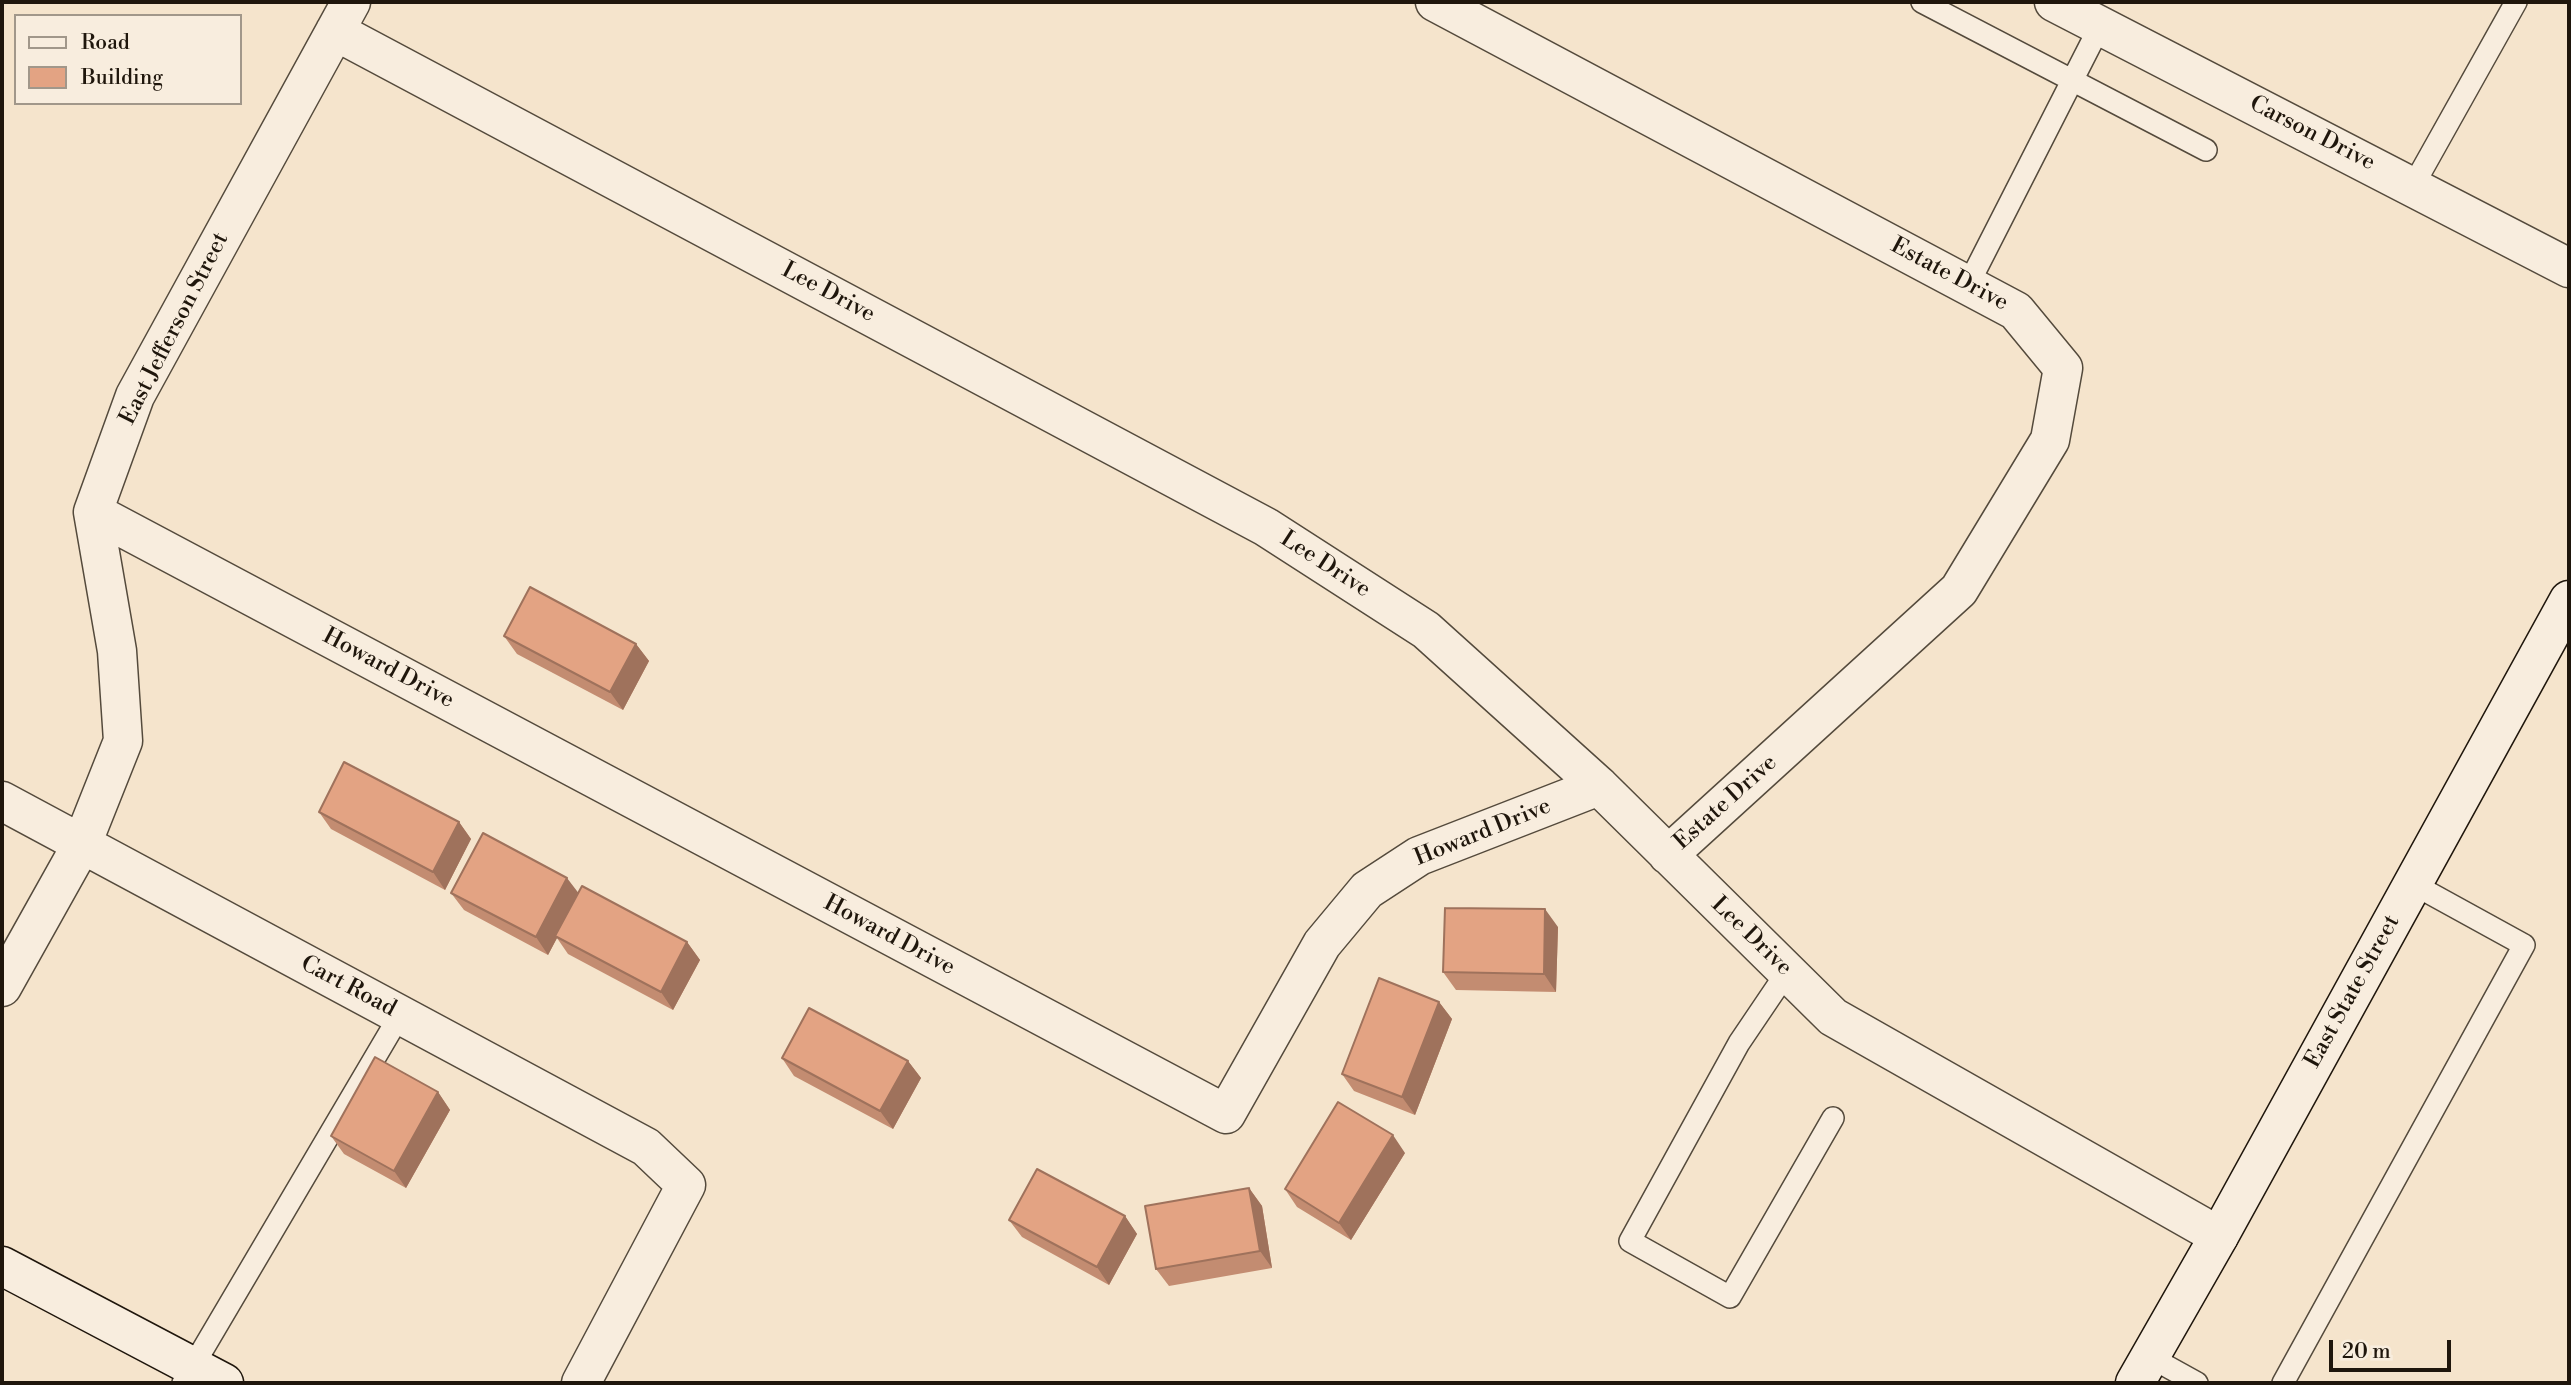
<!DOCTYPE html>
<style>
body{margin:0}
#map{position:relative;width:2571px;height:1385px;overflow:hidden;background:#f5e4cc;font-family:"Libre Bodoni",serif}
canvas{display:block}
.frame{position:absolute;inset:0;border:4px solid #1f160c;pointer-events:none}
.legend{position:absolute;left:14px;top:14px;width:228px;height:91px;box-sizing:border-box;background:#f8edde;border:2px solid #a1978a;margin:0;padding:9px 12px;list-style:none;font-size:21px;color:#1f160c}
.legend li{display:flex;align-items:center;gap:14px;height:35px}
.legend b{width:35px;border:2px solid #a1978a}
.scale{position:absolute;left:2329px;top:1340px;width:122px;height:32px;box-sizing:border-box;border:4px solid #1f160c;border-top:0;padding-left:9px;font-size:21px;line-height:24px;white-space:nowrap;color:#1f160c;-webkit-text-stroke:5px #f8edde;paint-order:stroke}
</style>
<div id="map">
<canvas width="2571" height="1385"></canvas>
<div class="frame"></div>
<ul class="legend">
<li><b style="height:9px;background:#f8edde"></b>Road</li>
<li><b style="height:19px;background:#e3a383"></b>Building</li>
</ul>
<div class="scale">20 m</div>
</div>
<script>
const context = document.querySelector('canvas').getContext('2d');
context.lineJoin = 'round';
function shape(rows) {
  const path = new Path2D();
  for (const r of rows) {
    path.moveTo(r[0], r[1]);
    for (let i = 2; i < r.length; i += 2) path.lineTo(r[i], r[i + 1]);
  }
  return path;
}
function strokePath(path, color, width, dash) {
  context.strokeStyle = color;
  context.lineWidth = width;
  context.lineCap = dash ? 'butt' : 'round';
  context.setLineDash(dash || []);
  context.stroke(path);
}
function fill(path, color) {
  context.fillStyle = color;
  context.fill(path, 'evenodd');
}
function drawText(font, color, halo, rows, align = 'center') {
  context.font = font + ' "Libre Bodoni",serif';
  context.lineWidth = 5;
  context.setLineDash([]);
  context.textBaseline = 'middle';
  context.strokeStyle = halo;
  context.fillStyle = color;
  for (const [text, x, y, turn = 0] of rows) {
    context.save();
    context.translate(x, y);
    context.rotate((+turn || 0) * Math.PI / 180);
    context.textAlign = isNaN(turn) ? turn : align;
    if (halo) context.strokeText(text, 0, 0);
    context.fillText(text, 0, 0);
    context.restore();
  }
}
const lane = shape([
 [1922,2,2206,150],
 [2413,186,2516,2],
 [1968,285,2100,26],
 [1787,972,1739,1043,1630,1241,1730,1297,1833,1118],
 [2150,1357,2197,1383],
 [183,1383,400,1015],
 [2283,1383,2524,945,2413,884]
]);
const street = shape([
 [1435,2,2016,311,2063,368,2050,440,1959,590,1668,855],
 [2054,2,2569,268],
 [335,31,1266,527,1426,630,1599,786,1833,1017,2219,1236],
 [93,512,1226,1114,1322,944,1367,890,1419,856,1599,786],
 [2,801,646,1147,686,1185,581,1383],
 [2,987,82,844,123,741,117,651,93,512,135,396,351,2]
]);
const secondary = shape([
 [2,1266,224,1383],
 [2135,1383,2219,1236,2569,600]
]);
strokePath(lane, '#544a3c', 24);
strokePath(street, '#544a3c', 41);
strokePath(secondary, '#1f160c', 41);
strokePath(lane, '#f8edde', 21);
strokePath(street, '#f8edde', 38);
strokePath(secondary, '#f8edde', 38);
fill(shape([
 [504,636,636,644,649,661,623,710,517,654],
 [319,812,459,822,471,839,445,890,331,829],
 [451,893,578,893,687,942,700,960,673,1010,568,954,557,938,548,955,464,910],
 [1558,927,1556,992,1456,990,1443,972],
 [1439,1002,1452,1019,1415,1115,1354,1091,1342,1074],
 [782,1058,908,1061,921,1078,893,1129,794,1076],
 [438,1092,450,1110,406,1188,344,1154,331,1136],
 [1405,1153,1351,1240,1297,1207,1285,1189],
 [1249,1188,1262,1206,1272,1268,1169,1286,1156,1269],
 [1125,1216,1137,1234,1109,1285,1022,1237,1009,1220]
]), '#c38c71');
fill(shape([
 [636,644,649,661,623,710,610,692],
 [459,822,471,839,445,890,433,872],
 [567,878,580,895,555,936,557,938,548,955,536,937],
 [1545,909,1558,927,1556,992,1544,974],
 [687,942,700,960,673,1010,661,992],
 [1439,1002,1452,1019,1415,1115,1402,1097],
 [908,1061,921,1078,893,1129,880,1111],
 [438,1092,450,1110,406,1188,394,1171],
 [1393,1135,1405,1153,1351,1240,1339,1223],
 [1249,1188,1262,1206,1272,1268,1260,1251],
 [1125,1216,1137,1234,1109,1285,1097,1267]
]), '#9f725c');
const building = shape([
 [530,587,636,644,610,692,504,636,530,587],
 [344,762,459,822,433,872,319,812,344,762],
 [483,833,567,878,536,937,451,893,483,833],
 [582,886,687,942,661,992,555,936,582,886],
 [1445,908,1545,909,1544,974,1443,972,1445,908],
 [1379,978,1439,1002,1402,1097,1342,1074,1379,978],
 [809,1008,908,1061,880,1111,782,1058,809,1008],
 [375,1057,438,1092,394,1171,331,1136,375,1057],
 [1338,1102,1393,1135,1339,1223,1285,1189,1338,1102],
 [1037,1169,1125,1216,1097,1267,1009,1220,1037,1169],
 [1249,1188,1260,1251,1156,1269,1145,1206,1249,1188]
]);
fill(building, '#e3a383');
strokePath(building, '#9f725c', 2);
drawText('23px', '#1f160c', '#f8edde', [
 ["Carson Drive",2312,134,27],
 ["Estate Drive",1949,275,28],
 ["Lee Drive",828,293,28],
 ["East Jefferson Street",175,329,-63],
 ["Lee Drive",1325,565,33],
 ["Howard Drive",388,669,28],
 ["Estate Drive",1726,803,-42],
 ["Howard Drive",1483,833,-22],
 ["Howard Drive",889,936,28],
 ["Lee Drive",1751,937,44],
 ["Cart Road",348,987,28],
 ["East State Street",2353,992,-61]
]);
</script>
